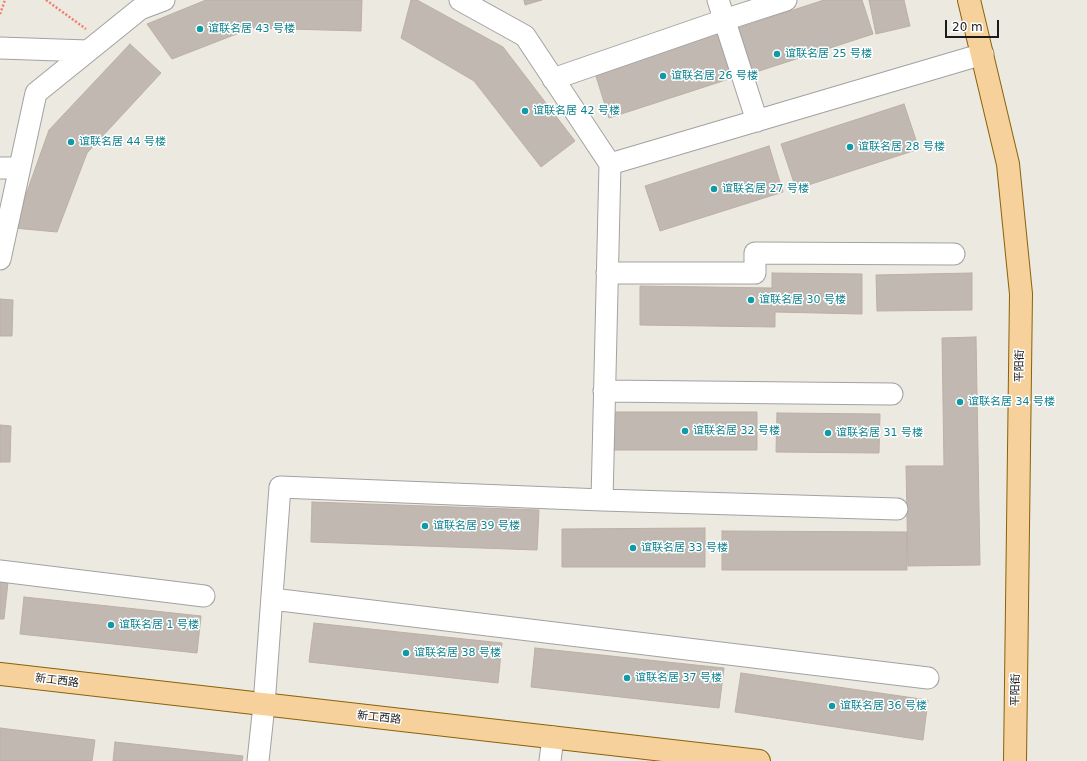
<!DOCTYPE html>
<meta charset="utf-8">
<style>
body{margin:0}
#map{position:relative;width:1087px;height:761px;overflow:hidden;background:#ece9e1;font-family:"DejaVu Sans",sans-serif}
canvas{display:block}
.scale{position:absolute;left:945px;top:20px;width:54px;height:18px;box-sizing:border-box;border:2px solid #1b1b1b;border-top:0;padding-left:5px;font-size:12px;line-height:14px;white-space:nowrap;color:#1b1b1b;-webkit-text-stroke:3px #fff;paint-order:stroke}
</style>
<div id="map">
<canvas width="1087" height="761"></canvas>
<div class="scale">20 m</div>
</div>
<script>
const context = document.querySelector('canvas').getContext('2d');
context.lineJoin = 'round';
function fill(path, color) {
  context.fillStyle = color;
  context.fill(path, 'evenodd');
}
function shape(rows) {
  const path = new Path2D();
  for (const r of rows) {
    path.moveTo(r[0], r[1]);
    for (let i = 2; i < r.length; i += 2) path.lineTo(r[i], r[i + 1]);
  }
  return path;
}
function strokePath(path, color, width, dash) {
  context.strokeStyle = color;
  context.lineWidth = width;
  context.lineCap = dash ? 'butt' : 'round';
  context.setLineDash(dash || []);
  context.stroke(path);
}
function drawText(font, color, halo, rows, align = 'center') {
  context.font = font + ' "DejaVu Sans","Noto Sans SC",sans-serif';
  context.lineWidth = 3;
  context.setLineDash([]);
  context.textBaseline = 'middle';
  context.strokeStyle = halo;
  context.fillStyle = color;
  for (const [text, x, y, turn = 0] of rows) {
    context.save();
    context.translate(x, y);
    context.rotate((+turn || 0) * Math.PI / 180);
    context.textAlign = isNaN(turn) ? turn : align;
    if (halo) context.strokeText(text, 0, 0);
    context.fillText(text, 0, 0);
    context.restore();
  }
}
const building = shape([
 [206,0,362,0,361,31,252,28,172,59,147,24,206,0],
 [411,0,417,0,503,47,575,141,541,167,474,81,401,38,411,0],
 [524,0,542,0,525,5,524,0],
 [824,0,862,0,873,34,750,74,735,29,824,0],
 [869,0,904,0,910,26,876,34,869,0],
 [717,33,732,78,609,118,595,73,717,33],
 [130,44,161,73,87,153,57,232,14,228,49,130,130,44],
 [904,104,919,149,796,189,781,144,904,104],
 [769,146,783,192,660,231,645,186,769,146],
 [772,273,862,274,862,314,775,312,775,327,640,325,640,286,772,288,772,273],
 [972,273,972,310,877,311,876,275,972,273],
 [0,299,13,300,12,336,0,336,0,299],
 [976,337,980,565,908,566,906,466,944,466,942,338,976,337],
 [614,412,757,412,757,450,614,450,614,412],
 [777,413,880,414,879,453,776,452,777,413],
 [0,425,11,426,10,462,0,462,0,425],
 [312,502,539,510,537,550,311,542,312,502],
 [705,528,705,567,562,567,562,529,705,528],
 [722,531,907,532,907,570,722,570,722,531],
 [0,581,8,582,4,619,0,619,0,581],
 [24,597,201,616,197,653,20,634,24,597],
 [314,623,502,643,498,683,309,662,314,623],
 [535,648,724,668,719,708,531,687,535,648],
 [741,673,928,700,923,740,735,712,741,673],
 [0,728,95,740,92,761,0,761,0,728],
 [115,742,243,756,242,761,113,761,115,742]
]);
fill(building, '#c0b8b1');
strokePath(building, '#bdafa4', 1);
const minor = shape([
 [460,0,525,36,610,164,983,54],
 [718,0,757,121],
 [0,48,88,51],
 [553,79,724,20,786,0],
 [0,168,19,168],
 [0,259,36,93,140,9,164,0],
 [607,273,755,273,755,253,954,254],
 [604,391,892,394],
 [602,500,897,509],
 [0,571,204,596],
 [272,599,928,678],
 [258,761,264,705,280,487,602,500,610,164],
 [550,761,553,737]
]);
const major = shape([
 [969,0,1008,164,1021,294,1015,761],
 [0,674,759,761]
]);
strokePath(minor, '#a2a2a2', 23);
strokePath(major, '#8a6208', 24);
strokePath(shape([
 [46,0,86,29],
 [0,14,5,0]
]), '#f27d6c', 2.5, [2, 2]);
strokePath(minor, '#fff', 21);
strokePath(major, '#f6d19b', 22);
for (const [x, y, r, color] of [
 [200,29,4,"#0f9aa8"],
 [777,54,4,"#0f9aa8"],
 [663,76,4,"#0f9aa8"],
 [525,111,4,"#0f9aa8"],
 [71,142,4,"#0f9aa8"],
 [850,147,4,"#0f9aa8"],
 [714,189,4,"#0f9aa8"],
 [751,300,4,"#0f9aa8"],
 [960,402,4,"#0f9aa8"],
 [685,431,4,"#0f9aa8"],
 [828,433,4,"#0f9aa8"],
 [425,526,4,"#0f9aa8"],
 [633,548,4,"#0f9aa8"],
 [111,625,4,"#0f9aa8"],
 [406,653,4,"#0f9aa8"],
 [627,678,4,"#0f9aa8"],
 [832,706,4,"#0f9aa8"]
]) {
  const dot = new Path2D();
  dot.arc(x, y, r, 0, 2 * Math.PI);
  context.fillStyle = color;
  context.fill(dot);
  strokePath(dot, '#fff', 1.5);
}
drawText('11px', '#0d838f', '#fff', [
 ["谊联名居 43 号楼",208,29],
 ["谊联名居 25 号楼",785,54],
 ["谊联名居 26 号楼",671,76],
 ["谊联名居 42 号楼",533,111],
 ["谊联名居 44 号楼",79,142],
 ["谊联名居 28 号楼",858,147],
 ["谊联名居 27 号楼",722,189],
 ["谊联名居 30 号楼",759,300],
 ["谊联名居 34 号楼",968,402],
 ["谊联名居 32 号楼",693,431],
 ["谊联名居 31 号楼",836,433],
 ["谊联名居 39 号楼",433,526],
 ["谊联名居 33 号楼",641,548],
 ["谊联名居 1 号楼",119,625],
 ["谊联名居 38 号楼",414,653],
 ["谊联名居 37 号楼",635,678],
 ["谊联名居 36 号楼",840,706]
], 'left');
drawText('11px', '#1b1b1b', '#fff', [
 ["平阳街",1020,366,-89],
 ["新工西路",57,681,7],
 ["平阳街",1016,690,-89],
 ["新工西路",379,718,6]
]);
</script>
